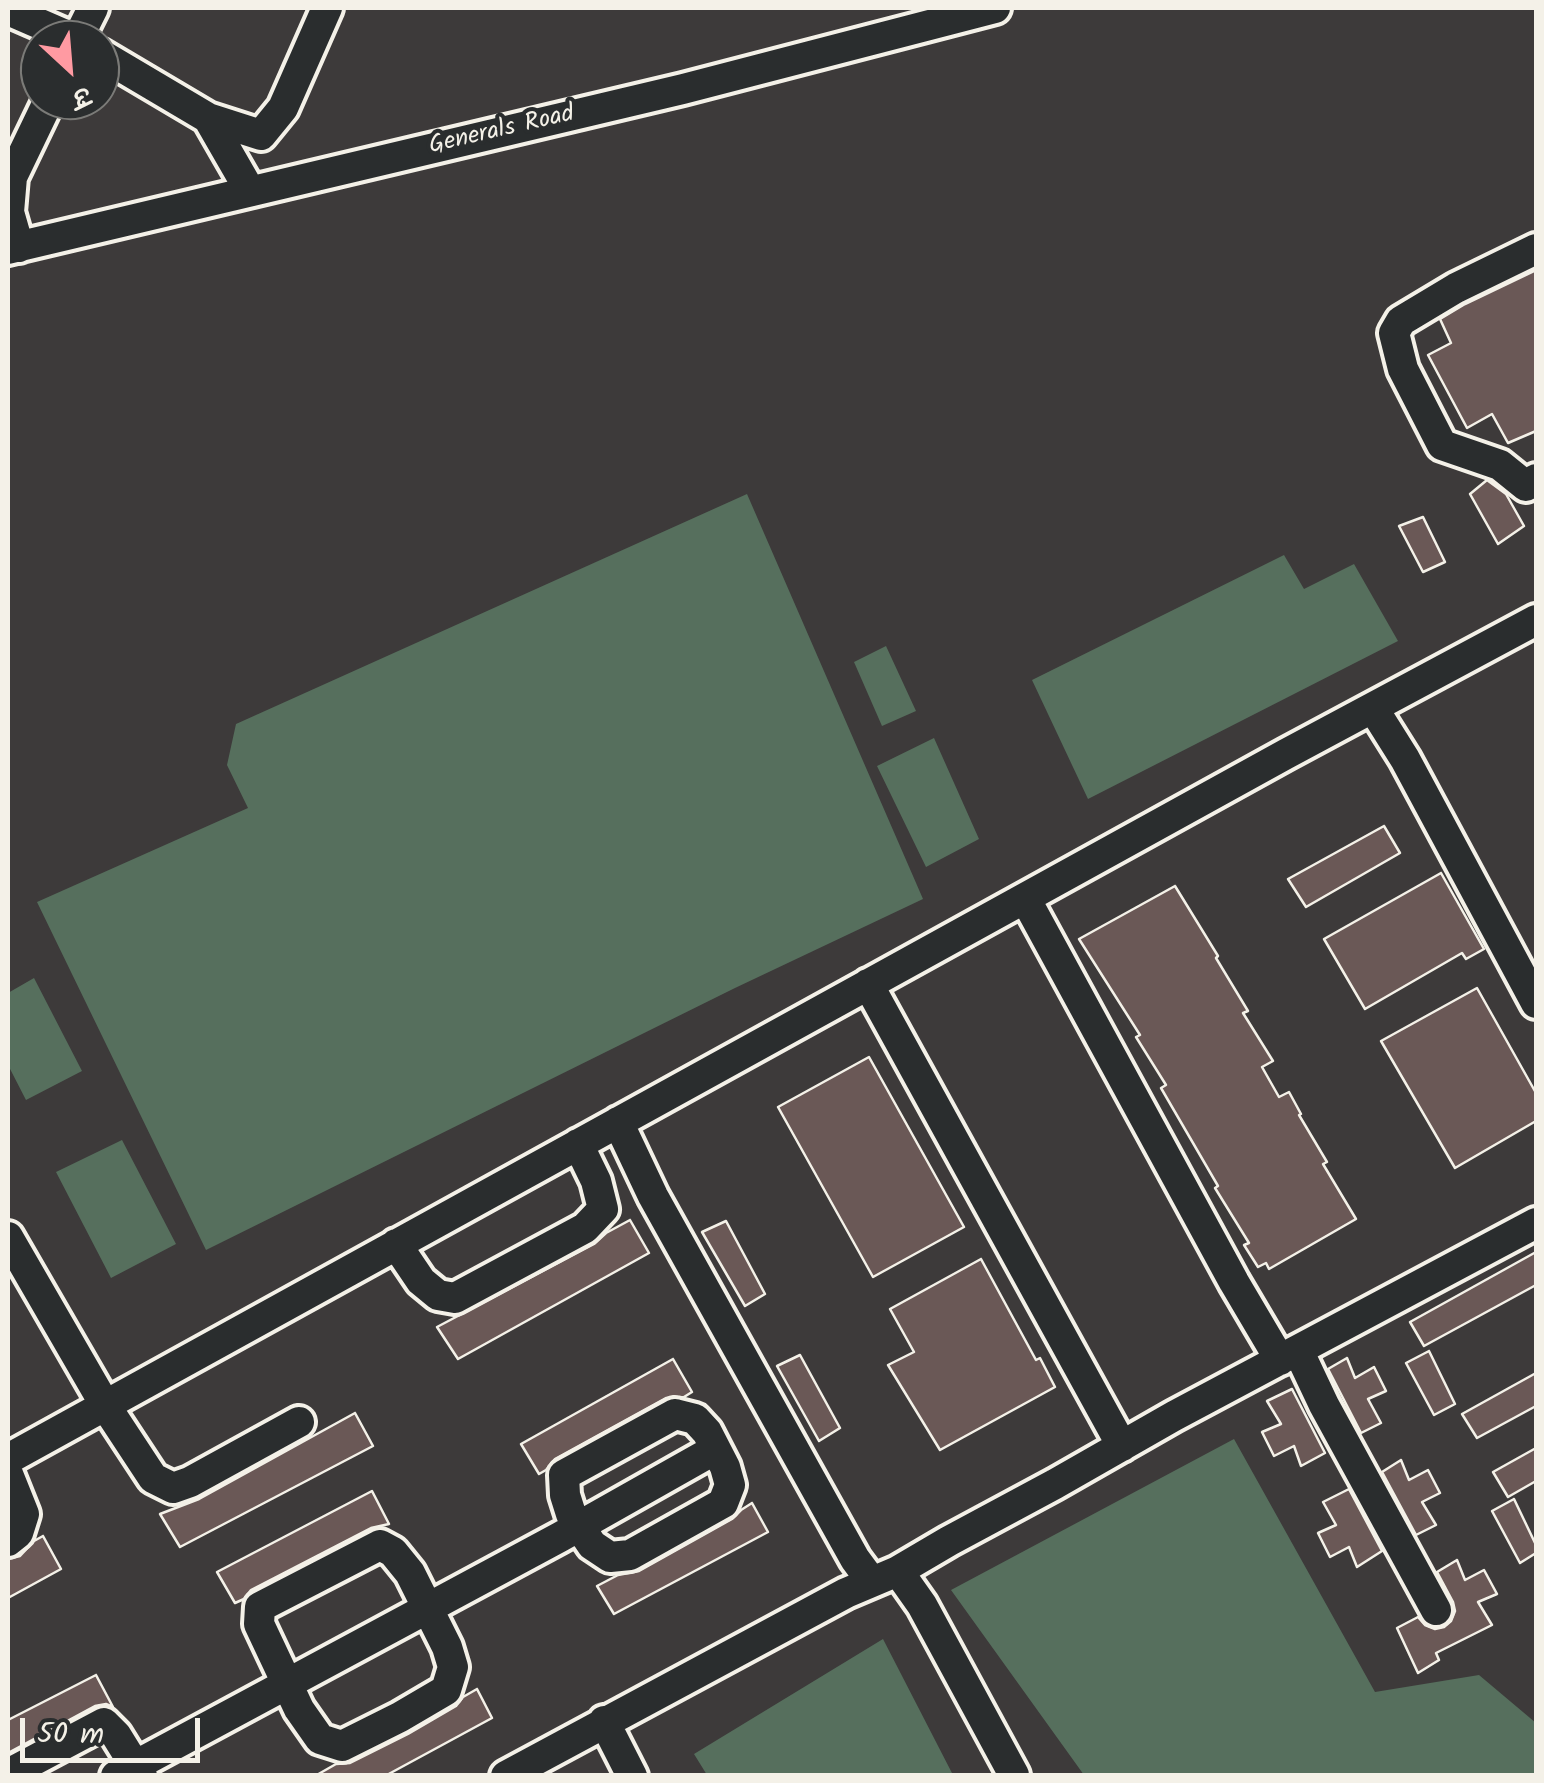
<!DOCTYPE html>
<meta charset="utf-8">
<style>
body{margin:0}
#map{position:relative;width:1544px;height:1783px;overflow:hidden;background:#3d3a3a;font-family:Kalam,"Playpen Sans Deva",sans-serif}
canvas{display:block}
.frame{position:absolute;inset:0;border:10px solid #f4f1e8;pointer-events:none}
.north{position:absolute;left:20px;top:20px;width:100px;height:100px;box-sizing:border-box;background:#2a2d2e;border:2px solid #7b7b78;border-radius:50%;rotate:154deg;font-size:28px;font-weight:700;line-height:40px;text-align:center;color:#f4f1e8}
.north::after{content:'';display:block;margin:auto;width:35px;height:45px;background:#ff9aa2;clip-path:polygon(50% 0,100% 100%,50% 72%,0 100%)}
.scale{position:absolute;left:20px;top:1718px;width:180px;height:45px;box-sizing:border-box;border:5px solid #f4f1e8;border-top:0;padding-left:12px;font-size:30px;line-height:35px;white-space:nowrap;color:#f4f1e8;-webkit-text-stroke:8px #2a2d2e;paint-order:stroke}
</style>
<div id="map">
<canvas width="1544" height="1783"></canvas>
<div class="frame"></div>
<div class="north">उ</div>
<div class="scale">50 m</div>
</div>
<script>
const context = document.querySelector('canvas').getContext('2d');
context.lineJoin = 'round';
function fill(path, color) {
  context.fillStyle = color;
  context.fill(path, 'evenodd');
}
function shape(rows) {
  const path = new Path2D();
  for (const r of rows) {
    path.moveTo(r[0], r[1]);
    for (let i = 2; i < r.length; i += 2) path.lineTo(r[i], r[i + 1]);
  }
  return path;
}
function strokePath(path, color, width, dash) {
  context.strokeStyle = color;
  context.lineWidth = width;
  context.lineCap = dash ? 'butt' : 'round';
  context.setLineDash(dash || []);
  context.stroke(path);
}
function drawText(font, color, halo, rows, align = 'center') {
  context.font = font + ' Kalam,sans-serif';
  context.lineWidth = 8;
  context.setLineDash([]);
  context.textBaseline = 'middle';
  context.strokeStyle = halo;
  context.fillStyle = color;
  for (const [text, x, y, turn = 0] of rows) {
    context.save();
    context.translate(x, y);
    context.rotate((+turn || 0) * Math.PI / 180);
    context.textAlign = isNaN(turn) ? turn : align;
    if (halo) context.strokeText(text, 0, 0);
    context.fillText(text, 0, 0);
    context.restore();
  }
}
fill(shape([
 [747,494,923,899,735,988,206,1250,37,902,248,808,227,765,236,724],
 [1284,555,1304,589,1354,564,1398,641,1088,799,1032,680],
 [886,646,916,711,882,726,854,662],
 [934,738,979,839,926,867,877,766],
 [34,978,82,1071,26,1100,8,1065,8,993],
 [122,1140,176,1244,111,1278,56,1172],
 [1234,1439,1375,1692,1479,1675,1536,1723,1536,1775,1084,1775,951,1590],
 [883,1639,953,1775,707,1775,694,1754]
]), '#566f5d');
const building = shape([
 [1536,270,1536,431,1508,443,1492,414,1467,428,1428,355,1451,343,1440,319,1465,304,1536,270],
 [1487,480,1506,494,1524,526,1498,544,1470,494,1487,480],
 [1423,517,1445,562,1423,572,1399,526,1423,517],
 [1384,826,1400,853,1306,907,1288,879,1384,826],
 [1441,873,1484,949,1466,959,1462,953,1365,1009,1324,939,1441,873],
 [1175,886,1218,956,1216,958,1248,1011,1243,1013,1273,1061,1262,1067,1279,1097,1289,1092,1301,1114,1299,1115,1327,1162,1323,1164,1356,1219,1269,1269,1266,1263,1258,1267,1244,1245,1249,1243,1215,1188,1218,1186,1161,1088,1166,1085,1136,1037,1140,1035,1079,939,1175,886],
 [1477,988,1536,1093,1536,1121,1455,1168,1381,1041,1477,988],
 [869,1057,964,1227,873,1277,778,1107,869,1057],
 [630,1220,649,1253,458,1359,437,1327,594,1244,606,1233,630,1220],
 [726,1221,765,1294,745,1306,702,1232,726,1221],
 [1536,1252,1536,1285,1424,1346,1410,1322,1536,1252],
 [981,1259,1036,1360,1040,1358,1055,1387,940,1450,888,1365,914,1352,890,1309,981,1259],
 [1429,1351,1455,1404,1434,1415,1406,1363,1429,1351],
 [800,1355,840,1428,819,1441,777,1366,800,1355],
 [1347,1358,1355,1378,1374,1367,1386,1391,1368,1399,1381,1423,1361,1433,1328,1369,1347,1358],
 [673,1359,692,1392,684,1397,666,1398,555,1459,546,1470,539,1474,521,1444,673,1359],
 [1536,1373,1536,1406,1477,1438,1462,1414,1536,1373],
 [1292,1389,1325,1453,1301,1466,1294,1446,1274,1456,1262,1432,1281,1424,1267,1401,1292,1389],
 [355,1413,373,1446,180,1547,160,1514,199,1499,355,1413],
 [1536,1448,1536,1481,1508,1497,1493,1472,1536,1448],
 [1401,1460,1409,1480,1428,1470,1440,1493,1422,1502,1436,1525,1416,1535,1382,1472,1401,1460],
 [1349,1489,1382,1551,1357,1567,1349,1547,1330,1557,1318,1533,1336,1525,1323,1502,1349,1489],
 [372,1491,389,1524,371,1528,251,1590,244,1599,235,1603,217,1572,372,1491],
 [1514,1499,1536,1545,1536,1553,1520,1563,1492,1511,1514,1499],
 [752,1503,768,1532,614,1614,597,1586,618,1575,639,1571,732,1519,741,1510,752,1503],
 [43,1536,61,1569,8,1598,8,1559,20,1556,34,1541,43,1536],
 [1457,1560,1465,1580,1484,1570,1497,1594,1478,1602,1492,1625,1436,1653,1439,1660,1418,1673,1397,1628,1418,1617,1425,1625,1435,1629,1444,1627,1451,1621,1455,1611,1453,1602,1437,1572,1457,1560],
 [96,1675,113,1707,106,1704,95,1706,8,1753,8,1720,96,1675],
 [477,1689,492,1718,385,1776,315,1776,336,1764,350,1763,408,1734,456,1706,463,1697,477,1689]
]);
fill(building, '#6a5856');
strokePath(building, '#f4f1e8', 2.5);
const minor = shape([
 [8,10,77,40],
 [77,40,93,8],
 [100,54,208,118,250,191],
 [208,118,261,135,283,108,327,8],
 [19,247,9,212,12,177,49,100],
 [8,249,683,89,995,8],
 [1536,249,1456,288,1401,321,1394,333,1403,369,1442,445,1500,465,1526,486,1536,479],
 [1373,708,1405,759,1536,1003],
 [1025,898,1234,1282,1280,1360],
 [868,984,1122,1446],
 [618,1122,653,1196,855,1559,872,1582],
 [8,1237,105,1405,153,1478,173,1488,190,1482,299,1422],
 [396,1244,421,1281,438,1295,455,1298,585,1228,603,1209,596,1181,578,1144],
 [1298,1350,1324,1405,1436,1610],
 [675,1414,695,1419,707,1432,725,1467,730,1485,723,1503,630,1555,610,1557,592,1545,571,1514,565,1495,564,1475,675,1414],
 [8,1459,1286,754,1536,620],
 [8,1474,24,1514,18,1533,8,1541],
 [380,1545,393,1552,410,1573,447,1647,453,1667,446,1690,400,1717,342,1746,320,1739,299,1709,259,1624,260,1607,380,1545],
 [898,1571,922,1605,1014,1775],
 [604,1721,632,1776],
 [8,1774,104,1723,116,1735,129,1756,138,1764,142,1776],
 [116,1776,560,1537,714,1450],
 [506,1776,846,1593,898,1571,949,1541,1055,1484,1174,1416,1536,1223]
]);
strokePath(minor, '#f4f1e8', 38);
strokePath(minor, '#2a2d2e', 30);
drawText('25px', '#f4f1e8', '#2a2d2e', [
 ["Generals Road",502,132,-13]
]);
</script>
